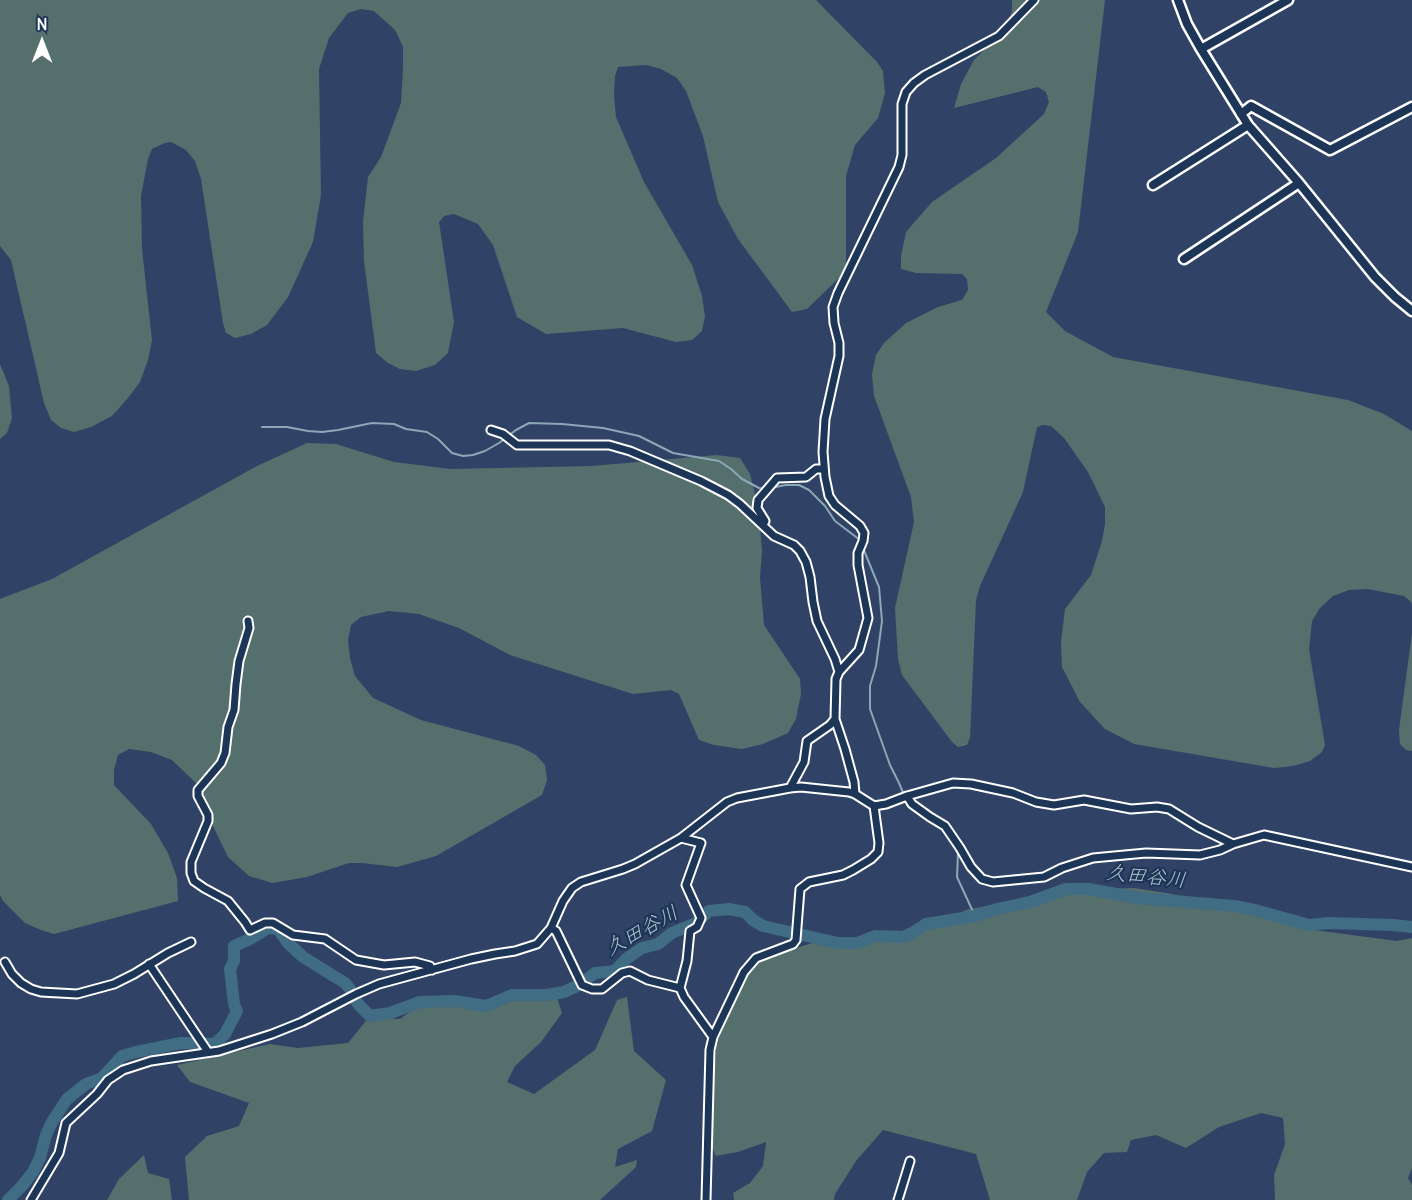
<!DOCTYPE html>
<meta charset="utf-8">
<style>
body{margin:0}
#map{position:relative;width:1412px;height:1200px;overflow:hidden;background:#304366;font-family:Delius,sans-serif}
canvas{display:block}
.north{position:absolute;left:12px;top:12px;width:60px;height:60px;-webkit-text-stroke:4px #1d3557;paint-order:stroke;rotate:0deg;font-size:16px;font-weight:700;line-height:24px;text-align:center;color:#fff}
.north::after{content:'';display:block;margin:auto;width:21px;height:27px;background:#fff;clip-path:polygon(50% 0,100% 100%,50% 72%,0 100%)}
</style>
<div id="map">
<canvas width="1412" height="1200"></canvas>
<div class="north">N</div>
</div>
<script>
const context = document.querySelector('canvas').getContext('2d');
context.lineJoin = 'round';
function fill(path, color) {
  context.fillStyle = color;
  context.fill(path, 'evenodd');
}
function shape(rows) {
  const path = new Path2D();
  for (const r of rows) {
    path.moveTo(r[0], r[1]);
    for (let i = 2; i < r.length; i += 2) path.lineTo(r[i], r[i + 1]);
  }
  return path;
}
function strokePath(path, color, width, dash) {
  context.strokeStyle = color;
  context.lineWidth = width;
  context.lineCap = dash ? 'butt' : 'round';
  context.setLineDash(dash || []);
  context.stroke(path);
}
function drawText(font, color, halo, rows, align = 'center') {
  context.font = font + ' Delius,"Klee One",sans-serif';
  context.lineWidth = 4.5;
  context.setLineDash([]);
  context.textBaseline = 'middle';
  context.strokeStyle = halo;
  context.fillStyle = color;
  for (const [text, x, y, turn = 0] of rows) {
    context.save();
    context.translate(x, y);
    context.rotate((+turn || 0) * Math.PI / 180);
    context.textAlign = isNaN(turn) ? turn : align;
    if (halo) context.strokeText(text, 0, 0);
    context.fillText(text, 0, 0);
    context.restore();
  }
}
fill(shape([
 [0,0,816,0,877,62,883,71,885,93,878,118,855,145,846,176,846,264,840,277,807,309,792,312,738,239,718,202,703,136,686,91,677,78,661,69,646,65,618,67,615,76,614,95,616,117,644,182,692,265,702,296,705,316,702,331,692,340,676,342,623,328,546,334,517,317,493,245,478,224,454,214,444,216,439,222,454,322,448,353,435,365,416,371,400,369,388,363,376,353,364,261,363,222,368,177,381,157,401,103,403,68,403,47,395,30,374,11,361,9,348,13,329,38,319,69,321,195,313,242,288,297,267,325,251,334,235,338,226,333,223,323,201,179,195,161,186,150,171,142,165,143,152,149,148,159,141,196,142,249,152,340,148,360,140,382,128,398,112,416,91,427,74,432,61,428,51,420,44,403,11,260,0,246],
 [1012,0,1105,0,1078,232,1046,312,1065,331,1113,357,1348,400,1384,414,1412,431,1412,606,1411,602,1404,596,1368,589,1349,590,1333,596,1320,608,1312,621,1309,649,1325,745,1322,752,1310,761,1293,766,1274,768,1134,744,1105,729,1080,702,1062,667,1061,642,1065,609,1091,575,1102,541,1105,524,1105,507,1088,472,1064,438,1051,426,1043,425,1037,427,1023,492,980,586,976,600,970,738,967,745,958,747,952,742,902,675,898,659,895,608,914,522,911,497,874,396,872,374,876,355,884,343,906,323,938,307,962,300,968,290,967,279,962,274,916,273,901,269,901,256,906,232,932,202,996,158,1044,114,1049,102,1046,92,1038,87,954,108,961,84,974,60,1005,29,1012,11],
 [0,364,9,386,12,418,7,433,0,439],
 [307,443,336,444,394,462,450,469,592,466,717,455,740,458,750,474,758,506,762,550,760,578,764,625,800,679,801,694,796,719,788,733,763,744,742,749,714,745,699,740,679,694,671,690,633,694,510,655,459,628,419,614,389,611,361,617,351,625,348,640,350,658,355,676,373,698,421,720,519,746,536,755,545,765,547,780,542,795,436,856,397,867,362,863,349,863,307,877,272,883,249,876,228,857,211,822,198,785,172,760,151,752,129,749,118,755,114,770,114,785,151,824,168,853,177,878,178,901,54,934,41,930,25,923,3,901,0,895,0,599,52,579,257,466],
 [1412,633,1412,751,1406,750,1400,744,1399,730],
 [1134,888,1166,893,1219,903,1314,930,1397,941,1412,938,1412,1168,1408,1178,1412,1185,1412,1200,1275,1200,1274,1175,1285,1144,1283,1118,1261,1113,1219,1127,1186,1148,1156,1135,1131,1140,1127,1152,1104,1153,1087,1172,1077,1200,990,1200,976,1154,883,1130,856,1161,835,1194,834,1200,734,1200,733,1193,750,1183,763,1166,766,1142,738,1152,716,1156,710,1143,716,1049,724,1012,752,965,763,958,819,941,832,941,851,945,877,938,906,939,922,929,940,923,966,910,1008,902,1024,897,1101,889],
 [521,992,556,995,562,1013,541,1042,515,1066,507,1082,534,1094,595,1050,617,1000,627,997,634,1051,666,1080,652,1131,618,1149,615,1167,637,1160,636,1167,600,1200,189,1200,185,1157,207,1136,239,1126,249,1103,190,1082,177,1065,270,1044,298,1048,348,1043,369,1017,400,1019,419,1005,442,1003,482,1009,498,1004],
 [144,1155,148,1173,169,1179,172,1200,107,1200,119,1179]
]), '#556f6d');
strokePath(shape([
 [262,427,287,427,308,431,322,432,338,430,372,423,394,424,406,429,427,432,438,439,452,453,463,456,473,455,485,451,499,443,516,430,529,423,562,424,603,428,639,436,673,453,719,461,731,469,742,479,759,488,765,489],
 [770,488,786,485,799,485,809,490,825,506,835,521,860,540,861,542],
 [863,548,879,587,882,621,876,666,870,686,870,709,890,765,899,783,904,795],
 [953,844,958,853,957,877,975,916]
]), '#8ca7b5', 2);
strokePath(shape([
 [8,1200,22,1186,33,1172,40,1158,46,1135,52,1122,67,1099,86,1084,102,1078,122,1056,136,1052,181,1043,215,1044,225,1034,237,1011,234,1004,230,969,234,961,234,946,248,940,268,928,278,929,288,943,303,957,345,983,350,989,358,1004,370,1016,390,1013,420,1002,455,1001,486,1006,512,995,547,995,564,992,579,985,595,973,615,971,626,959,642,948,658,944,672,933,696,923,709,911,729,909,745,912,753,920,763,926,838,943,857,943,875,936,903,937,912,933,926,924,975,916,997,909,1030,902,1066,889,1089,889,1138,898,1234,906,1255,910,1309,925,1329,923,1393,925,1412,927]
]), '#406c84', 12);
const minor = shape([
 [491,430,503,434,517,445,609,445,630,451,701,481,728,495,740,504,774,536,794,545,800,551,806,562,810,577,813,602,817,621,835,659,839,672],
 [763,525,765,521,757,508,758,500,777,478,806,477,816,469,824,469],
 [248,621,249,628,239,661,236,684,234,710,228,727,225,753,221,763,198,790,198,796,208,815,208,821,191,862,191,873,194,881,204,888,228,901,245,922,250,930,265,923,273,923,293,935,325,939,356,960,384,965,415,962,430,966,432,970],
 [790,788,804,762,807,741,830,725,835,719],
 [855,794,854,782,845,749,835,719,836,679,839,672,859,650,868,618,858,565,858,553,863,541,864,533,860,526,835,505,829,496,825,477,823,452,825,419,839,356,839,343,834,323,833,307,838,293,899,167,902,155,902,104,906,92,914,83,925,75,999,36,1034,0],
 [907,796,912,804,930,817,945,826,960,848,971,867,982,879,993,882,1044,877,1062,868,1093,858,1146,853,1200,855,1220,850,1233,844,1264,835,1412,867],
 [551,928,556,931,582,985,592,989,602,989,622,973,630,971,648,980,680,988,684,997,713,1037],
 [5,962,12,974,21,983,31,989,41,992,77,994,114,984,134,974,168,953,191,942],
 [149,964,208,1052],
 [680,988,687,961,690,931,697,927,701,918,686,885,701,843,681,838],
 [31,1200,59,1153,66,1123,97,1094,108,1080,123,1070,151,1061,219,1051,272,1034,302,1022,356,994,379,984,471,959,495,954,515,951,537,944,551,928,563,901,572,888,581,882,623,869,635,864,681,838,727,802,737,798,790,788,801,787,849,792,855,794,874,806,886,804,907,796,953,783,971,784,1013,793,1036,802,1054,805,1084,800,1131,809,1157,807,1169,809,1198,827,1233,844],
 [706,1200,710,1050,713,1037,744,972,756,958,793,944,796,940,800,889,809,882,843,875,853,870,871,859,878,852,879,843,874,806],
 [898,1200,910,1161]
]);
const tertiary = shape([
 [1178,0,1187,24,1201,49,1248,125,1299,183,1375,277,1395,297,1412,311],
 [1201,49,1288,0],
 [1241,114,1251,106,1330,150,1412,107],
 [1153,185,1248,125],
 [1184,259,1299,183]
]);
strokePath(minor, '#fff', 11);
strokePath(tertiary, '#fff', 13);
strokePath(minor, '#1d3557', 7);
strokePath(tertiary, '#1d3557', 8);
drawText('italic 20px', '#b3c4ce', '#1d3557', [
 ["久田谷川",1146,877,6],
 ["久田谷川",642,931,-29]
]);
</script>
